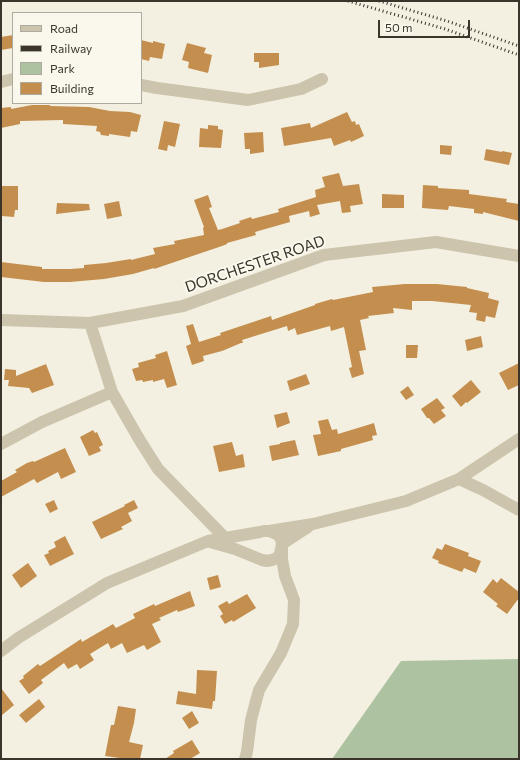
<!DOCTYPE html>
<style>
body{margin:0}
#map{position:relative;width:520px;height:760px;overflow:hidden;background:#f3f0e1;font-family:Commissioner,sans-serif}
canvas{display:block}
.frame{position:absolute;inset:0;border:2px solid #3a342b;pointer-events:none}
.legend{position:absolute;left:12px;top:12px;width:130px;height:92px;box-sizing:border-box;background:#faf8ed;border:1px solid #adaa9f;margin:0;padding:5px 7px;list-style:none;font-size:12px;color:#3a342b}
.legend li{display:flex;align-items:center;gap:8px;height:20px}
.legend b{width:20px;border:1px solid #adaa9f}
.scale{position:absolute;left:378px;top:20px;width:92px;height:18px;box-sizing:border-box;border:2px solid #3a342b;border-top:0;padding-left:5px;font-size:12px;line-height:14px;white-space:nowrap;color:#3a342b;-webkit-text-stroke:3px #faf8ed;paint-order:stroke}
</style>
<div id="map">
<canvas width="520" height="760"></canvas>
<div class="frame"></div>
<ul class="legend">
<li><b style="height:5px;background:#ccc4ac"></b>Road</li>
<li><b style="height:5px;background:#3a342b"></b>Railway</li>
<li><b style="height:11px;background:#acc2a0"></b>Park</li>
<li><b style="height:11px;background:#c48f4e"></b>Building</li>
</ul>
<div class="scale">50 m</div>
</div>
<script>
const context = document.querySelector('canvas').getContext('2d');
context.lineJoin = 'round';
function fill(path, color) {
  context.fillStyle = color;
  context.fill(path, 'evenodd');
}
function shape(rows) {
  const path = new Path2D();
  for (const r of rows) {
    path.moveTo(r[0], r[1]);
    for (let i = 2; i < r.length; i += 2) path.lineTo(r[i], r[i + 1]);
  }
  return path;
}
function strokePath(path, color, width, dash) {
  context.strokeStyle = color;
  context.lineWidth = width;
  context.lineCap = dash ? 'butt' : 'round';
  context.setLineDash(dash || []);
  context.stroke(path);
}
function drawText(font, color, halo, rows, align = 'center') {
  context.font = font + ' Commissioner,sans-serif';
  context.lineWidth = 4;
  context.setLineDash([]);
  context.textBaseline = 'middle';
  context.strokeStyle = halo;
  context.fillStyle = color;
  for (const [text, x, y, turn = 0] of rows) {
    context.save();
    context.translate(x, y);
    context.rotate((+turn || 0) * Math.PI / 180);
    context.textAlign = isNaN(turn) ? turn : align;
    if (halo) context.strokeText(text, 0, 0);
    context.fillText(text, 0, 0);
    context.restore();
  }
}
fill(shape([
 [519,659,519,759,332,759,401,661]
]), '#acc2a0');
fill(shape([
 [13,35,13,48,1,50,1,37],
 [141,40,153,43,153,41,165,44,162,59,150,57,149,61,141,59],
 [187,43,206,48,204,53,212,55,208,73,188,68,189,62,182,60],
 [254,53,279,53,279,65,259,68,259,62,254,62],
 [32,105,50,105,50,106,89,107,110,111,130,112,141,115,137,132,131,131,130,137,109,134,109,136,101,135,100,132,96,131,97,126,63,124,63,120,20,121,20,124,1,128,1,108,11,107,11,109],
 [347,112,352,122,355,121,356,125,359,124,364,136,351,142,350,140,334,146,331,138,284,146,281,128,310,123,311,128],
 [164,121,180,124,175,147,168,145,167,151,158,149],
 [208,125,218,126,218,129,223,130,221,148,199,147,200,128,208,129],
 [263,132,264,152,250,154,250,149,245,149,244,133],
 [440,145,452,146,451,155,440,154],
 [486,149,502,152,502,151,512,153,509,165,484,160],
 [339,173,343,186,359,184,363,204,350,206,351,212,342,213,340,201,317,205,320,214,310,217,309,211,289,216,290,222,255,232,256,235,227,243,227,244,222,246,154,269,154,268,133,274,104,279,70,282,44,282,1,277,1,262,42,267,42,269,70,269,84,268,84,265,106,263,131,259,131,260,155,254,153,248,175,244,174,241,204,235,203,228,204,227,194,200,208,195,212,207,209,208,218,230,222,229,240,223,239,221,251,217,252,219,279,212,278,209,316,197,315,190,325,187,322,177],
 [423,185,438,186,438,188,469,190,469,194,507,199,506,202,519,204,519,221,483,212,483,214,474,213,474,209,449,206,448,210,422,208],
 [2,186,18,186,18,210,15,210,14,217,2,216],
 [382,194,404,195,404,208,382,208],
 [119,201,122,216,107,219,104,204],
 [57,203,89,204,90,210,56,214],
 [405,284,437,284,467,287,467,288,489,293,488,298,499,301,495,318,486,316,485,322,476,320,477,313,469,312,471,305,432,301,412,301,412,310,393,308,394,313,368,316,369,318,360,320,366,350,359,351,364,374,352,378,349,368,352,367,344,327,331,331,330,326,297,335,295,328,288,331,287,326,242,340,243,343,241,343,222,351,203,356,204,361,192,365,186,346,191,344,186,326,193,324,199,342,221,335,220,333,271,316,272,320,315,305,315,304,332,299,333,300,373,292,372,287],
 [481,336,483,347,467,351,465,340],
 [406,345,418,345,417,358,406,358],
 [167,351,177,385,167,388,164,379,153,382,153,380,143,382,142,380,136,381,132,369,139,367,138,363,156,358,155,355],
 [519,363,519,385,508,390,499,373],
 [46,364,54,385,32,393,29,388,8,386,9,380,4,380,5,369,16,370,16,376],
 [306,374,310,384,290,391,287,381],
 [471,380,481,392,467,403,466,402,461,407,452,396],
 [408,386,414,395,406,400,400,392],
 [437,398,445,408,441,410,446,416,434,424,429,418,427,418,421,409],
 [287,412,290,423,277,428,274,415],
 [328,419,332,430,337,429,338,434,374,423,377,435,372,436,373,440,341,449,341,451,318,456,313,435,321,434,318,421],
 [93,430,95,433,97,432,103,445,99,447,101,451,89,456,80,437],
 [295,440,299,455,272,461,269,446,280,444,280,443],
 [232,442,236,456,243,454,245,467,219,472,213,446],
 [65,448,76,472,61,479,58,472,37,483,34,479,1,497,1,481,17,472,15,470,27,463,33,461,34,462],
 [54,500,58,509,50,513,45,504],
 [134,500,138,508,128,513,132,521,121,527,123,529,101,539,92,522,125,506,124,505],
 [65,536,74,554,50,566,44,555,49,553,48,551,56,547,54,542],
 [445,544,469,553,468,556,481,561,476,573,464,568,462,572,438,563,439,561,432,558,437,548,442,550],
 [28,563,37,576,21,588,12,575],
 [218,575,221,587,210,590,207,578],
 [501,578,519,592,519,598,507,614,496,606,498,604,483,592,493,579,497,583],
 [190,591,195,606,178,612,177,610,159,618,161,620,152,624,161,642,147,650,144,645,127,653,122,643,111,649,108,643,90,654,94,660,80,669,77,664,68,669,64,663,41,680,43,683,29,694,19,681,24,678,23,676,38,664,40,666,81,639,82,642,113,624,116,628,135,618,133,614,154,604,155,606],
 [247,594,256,608,233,622,232,620,225,624,220,616,223,614,218,606,227,601,229,604],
 [197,670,217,671,215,701,213,701,212,709,176,704,178,691,196,694],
 [1,688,14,705,1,716],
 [39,699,45,707,26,723,19,715],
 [118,706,136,709,134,723,129,742,143,745,140,759,127,759,105,756,111,725,114,725],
 [192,711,199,723,189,729,182,718],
 [192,740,200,753,190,759,165,759,174,753,173,751]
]), '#c48f4e');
strokePath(shape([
 [1,82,13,79],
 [141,85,157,88,248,100,301,89,322,79],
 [1,320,90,323,183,306,324,255,436,242,519,256],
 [90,323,112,392,139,439,158,469,225,538],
 [1,444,42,422,112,392],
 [459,479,483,490,519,510],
 [210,542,235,549,262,560,267,561,272,560,277,558,280,554,282,544,281,539,278,535,274,533,269,531],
 [282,544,308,527],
 [1,651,18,638,107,583,208,541,260,532,264,531,269,531,313,524,406,501,459,479,519,439],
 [245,759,247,752,251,720,259,690,281,653,293,624,294,600,285,576,282,559,282,549]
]), '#ccc4ac', 12);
strokePath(shape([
 [348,1,445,29,519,55],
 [379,1,447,21,519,46]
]), '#3a342b', 3, [1, 3]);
drawText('15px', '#3a342b', '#faf8ed', [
 ["DORCHESTER ROAD",255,264,-19]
]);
</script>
